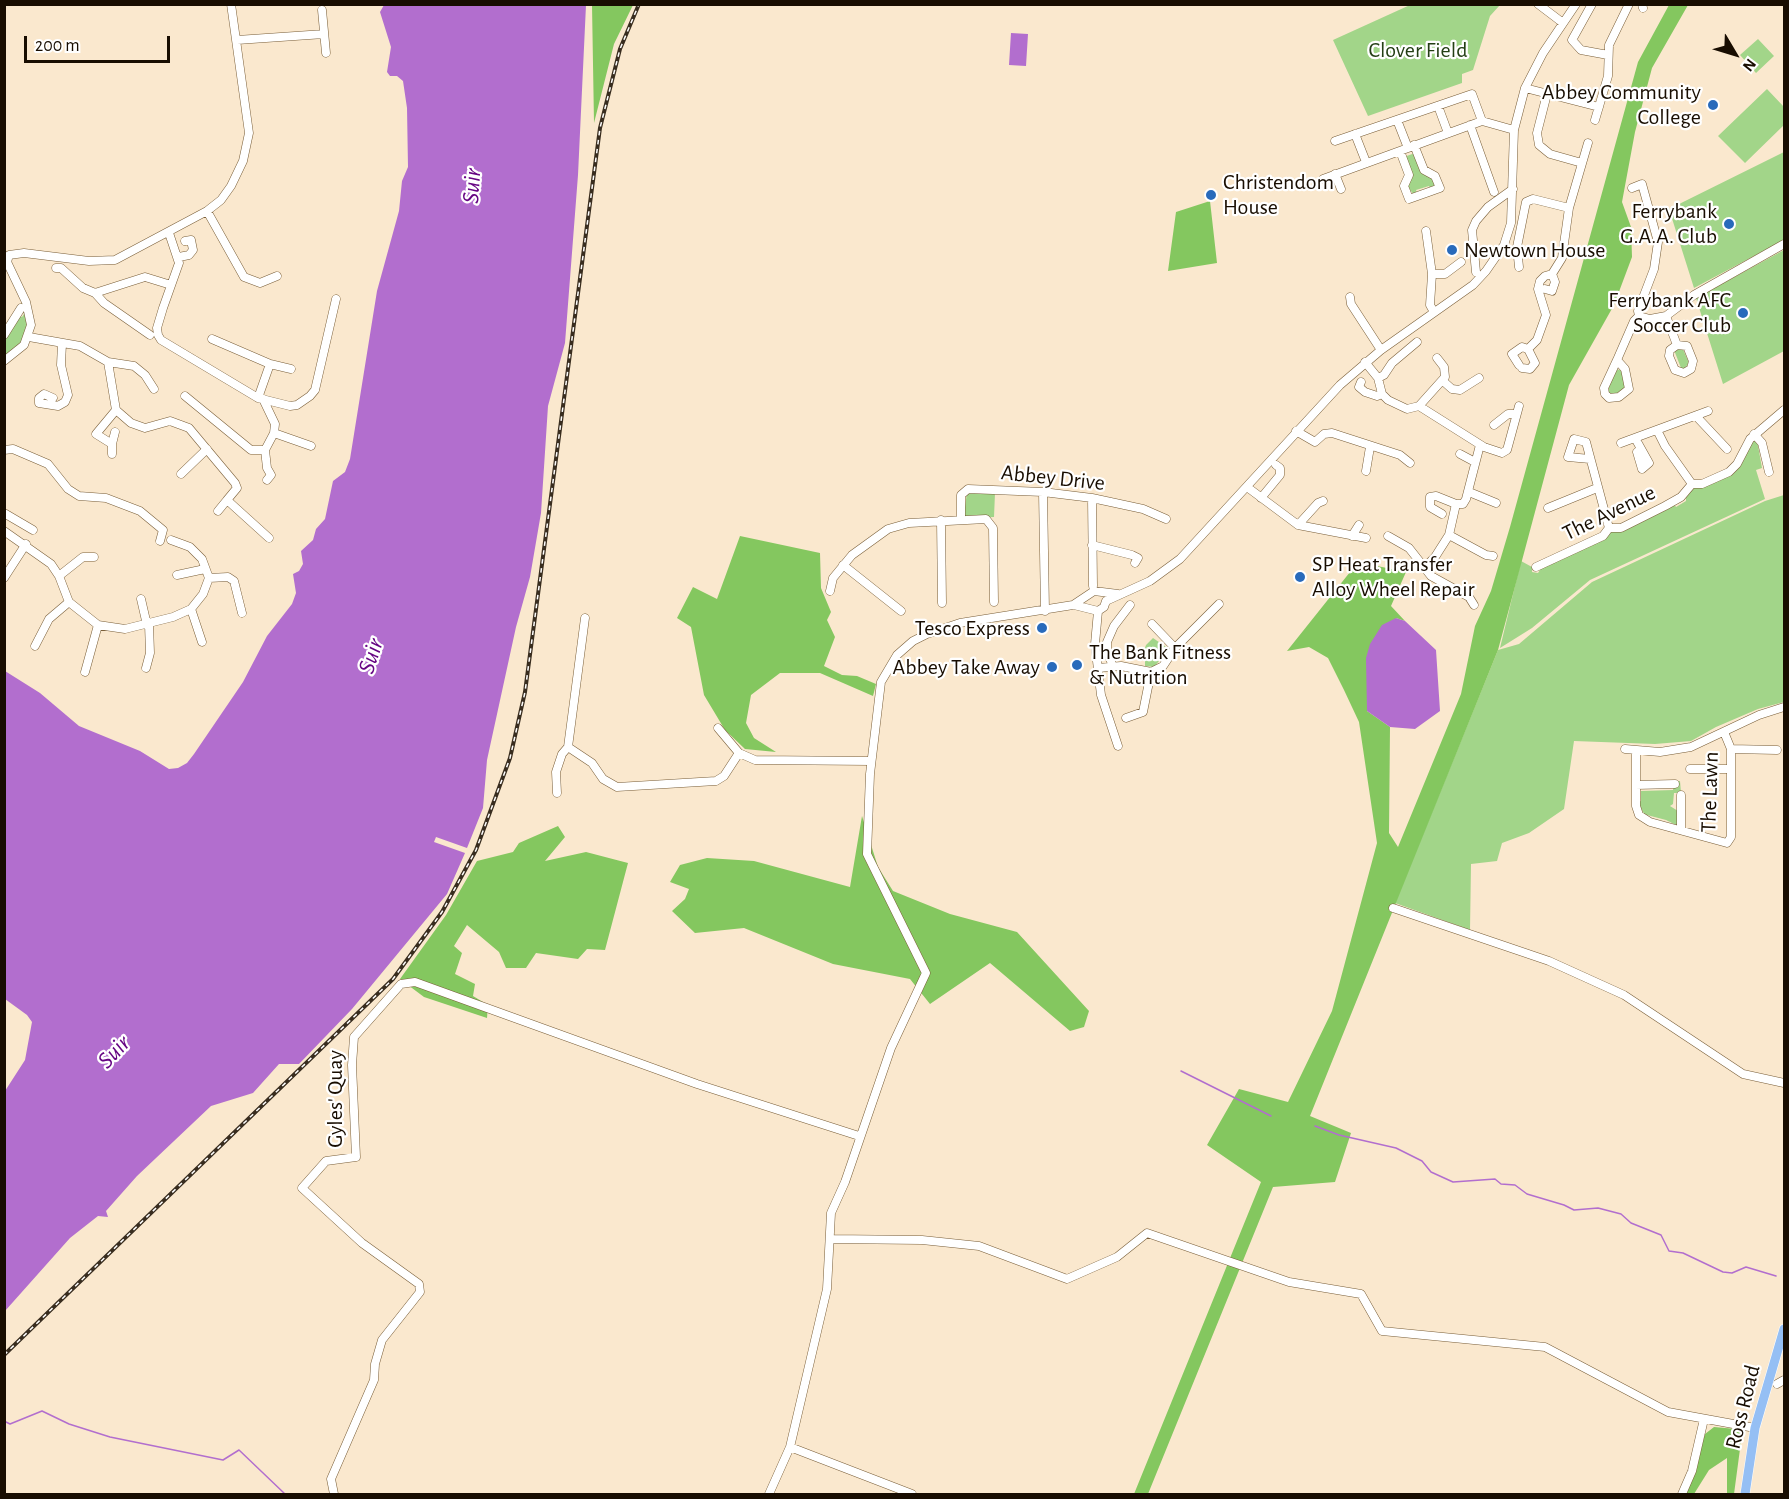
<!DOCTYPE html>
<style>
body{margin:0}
#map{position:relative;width:1789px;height:1499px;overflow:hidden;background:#fae8ce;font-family:"Alegreya Sans",sans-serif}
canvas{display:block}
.frame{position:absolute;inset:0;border:6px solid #180d01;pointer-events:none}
.north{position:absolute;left:1705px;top:24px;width:60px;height:60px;-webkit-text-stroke:4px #fff;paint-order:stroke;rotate:128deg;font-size:16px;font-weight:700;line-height:24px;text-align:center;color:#180d01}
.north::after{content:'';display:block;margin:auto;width:21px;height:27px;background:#180d01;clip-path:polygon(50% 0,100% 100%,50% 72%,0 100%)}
.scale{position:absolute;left:24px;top:36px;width:146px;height:27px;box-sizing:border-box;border:3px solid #180d01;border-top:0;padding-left:8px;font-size:18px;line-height:21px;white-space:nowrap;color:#180d01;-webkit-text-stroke:4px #fff;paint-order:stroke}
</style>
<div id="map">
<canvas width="1789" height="1499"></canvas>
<div class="frame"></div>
<div class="north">N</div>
<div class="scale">200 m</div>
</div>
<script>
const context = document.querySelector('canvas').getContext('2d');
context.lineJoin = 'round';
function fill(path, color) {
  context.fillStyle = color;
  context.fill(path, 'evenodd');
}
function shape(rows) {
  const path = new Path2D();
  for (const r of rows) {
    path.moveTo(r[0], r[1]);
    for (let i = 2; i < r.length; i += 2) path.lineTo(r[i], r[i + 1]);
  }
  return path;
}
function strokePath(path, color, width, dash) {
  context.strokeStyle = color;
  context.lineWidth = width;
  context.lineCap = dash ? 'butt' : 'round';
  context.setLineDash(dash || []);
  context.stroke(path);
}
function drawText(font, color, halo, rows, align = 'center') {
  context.font = font + ' "Alegreya Sans",sans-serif';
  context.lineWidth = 4.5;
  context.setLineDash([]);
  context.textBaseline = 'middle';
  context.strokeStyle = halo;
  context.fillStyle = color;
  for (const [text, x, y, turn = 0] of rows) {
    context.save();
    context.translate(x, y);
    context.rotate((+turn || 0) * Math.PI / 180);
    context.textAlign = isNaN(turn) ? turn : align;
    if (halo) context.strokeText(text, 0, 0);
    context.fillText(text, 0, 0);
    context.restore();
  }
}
fill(shape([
 [1410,5,1500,5,1490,16,1473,70,1462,74,1462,83,1368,116,1333,40],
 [1758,39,1774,56,1756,73,1740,55],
 [1767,89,1784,107,1784,125,1745,163,1718,136],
 [1784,152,1784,240,1694,288,1669,209],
 [1415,153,1422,173,1433,177,1435,183,1434,188,1430,189,1429,186,1416,190,1417,194,1414,195,1407,186,1411,176,1404,157],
 [1784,250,1784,351,1723,384,1696,298],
 [23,301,28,324,20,345,5,357,4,339,19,315,22,317,24,314,20,306],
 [1682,347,1689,363,1685,368,1681,368,1674,350],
 [1616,369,1623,371,1626,388,1613,395,1609,393,1609,387],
 [1753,440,1757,440,1762,468,1756,470,1765,499,1590,580,1532,628,1500,648,1521,561,1532,567,1532,572,1538,573,1542,567,1605,538,1611,531,1618,532,1674,504,1676,507,1686,501,1686,496,1694,488,1722,479],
 [967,492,995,493,994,517,968,518,964,515],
 [1784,495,1784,702,1758,709,1716,727,1691,741,1655,744,1574,741,1564,809,1529,833,1502,843,1497,861,1471,864,1470,930,1395,903,1498,650,1519,644,1592,582,1765,501],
 [1153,638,1169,649,1154,667,1145,666,1145,660,1141,659,1146,645],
 [1674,781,1680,781,1681,793,1674,793,1673,804,1670,806,1678,811,1678,826,1666,820,1647,815,1645,816,1638,802,1641,801,1641,791,1673,790]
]), '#a2d589');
fill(shape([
 [592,5,633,5,614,44,594,123],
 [1669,5,1688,5,1652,68,1635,132,1622,202,1631,227,1632,257,1614,305,1569,385,1498,650,1310,1116,1351,1133,1335,1182,1273,1187,1148,1494,1134,1494,1261,1182,1207,1145,1239,1089,1288,1102,1332,1011,1377,843,1359,722,1344,690,1328,658,1309,647,1287,651,1358,562,1406,572,1391,606,1405,621,1396,618,1367,711,1390,727,1389,833,1398,847,1461,694,1475,626,1491,591,1510,527,1638,62],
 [1210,201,1217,263,1168,271,1176,212],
 [740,536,820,553,821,588,831,612,827,620,835,637,824,666,842,675,857,676,876,684,873,696,820,673,780,673,751,695,746,723,754,738,776,752,745,749,725,730,704,695,691,627,677,618,693,587,717,599],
 [862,816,878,867,893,891,950,914,1017,932,1089,1011,1084,1027,1070,1031,990,963,930,1004,910,979,833,964,744,928,695,933,672,911,685,899,689,889,670,882,680,865,707,858,754,861,850,887],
 [558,826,565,837,545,861,586,852,628,863,605,950,587,949,578,959,536,953,526,968,506,968,499,952,467,925,454,946,462,953,455,974,475,984,473,996,488,1005,487,1018,424,997,400,979,446,915,477,861,513,852,519,843],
 [1714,1427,1736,1429,1742,1434,1734,1494,1727,1494,1727,1458,1709,1470,1694,1494,1686,1494,1705,1434]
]), '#84c75f');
fill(shape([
 [384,5,586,5,578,175,565,343,548,406,541,513,530,577,516,627,487,760,483,808,467,848,436,837,434,842,465,853,447,894,352,1009,299,1064,279,1064,253,1093,211,1106,137,1176,106,1211,108,1217,98,1216,70,1238,5,1311,5,1091,25,1060,32,1022,27,1015,5,999,5,671,40,693,79,726,140,751,169,769,178,768,187,763,194,754,243,682,267,636,292,604,296,593,293,574,299,571,303,564,301,551,313,540,316,529,325,519,333,481,345,472,350,459,377,291,399,211,402,181,408,167,407,108,403,81,397,76,390,76,387,72,391,47,380,12],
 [1011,33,1028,34,1026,66,1009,65],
 [1396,618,1405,621,1436,650,1440,711,1415,729,1390,727,1367,711,1366,658,1370,644,1382,625]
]), '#b26ece');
strokePath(shape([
 [1181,1071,1271,1116],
 [1315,1126,1339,1135,1396,1148,1422,1161,1431,1172,1453,1182,1495,1179,1501,1184,1515,1185,1527,1194,1564,1205,1574,1210,1598,1208,1621,1214,1631,1223,1661,1235,1669,1251,1683,1253,1723,1272,1732,1273,1746,1267,1776,1276],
 [4,1421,10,1424,42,1411,69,1424,110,1437,223,1460,239,1450,285,1494]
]), '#b26ece', 1.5);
const minor = shape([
 [1538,4,1563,23],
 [1592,4,1572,40,1581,50,1608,55],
 [1642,4,1643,8],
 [322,10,326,53],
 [237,40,324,34],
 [1525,88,1599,107],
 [1547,94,1537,133,1539,145,1550,154,1582,163],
 [1438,106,1448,133],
 [1397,120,1408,148],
 [1595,120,1608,76,1609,45,1629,4],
 [1470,125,1494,192],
 [1355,134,1366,162],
 [1335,141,1472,94,1482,121],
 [1400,151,1409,175,1404,186,1409,199,1440,188,1435,176,1424,170,1414,145],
 [1335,174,1341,189],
 [1323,179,1482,121,1514,130],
 [207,211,244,277,260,283,277,276],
 [1426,231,1432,274,1430,305,1434,312],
 [169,233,179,263,163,308,157,328,158,335,161,340,258,398,290,406,297,405,310,396,315,390,336,299],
 [179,257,189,255,193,250,191,240,185,241],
 [1519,267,1517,247,1526,202,1533,199,1569,208],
 [56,268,61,268,83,288,95,293,104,303,150,335],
 [1476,272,1472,230,1476,221,1488,207,1513,189],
 [1432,274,1445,274,1461,262],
 [1545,289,1552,291,1555,282,1552,274],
 [95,293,145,277,171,285],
 [1350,297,1351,304,1381,350],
 [1639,316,1650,319,1666,316,1694,295,1784,244],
 [1666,316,1677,345,1687,346,1693,361,1691,369,1684,373,1675,370,1669,356,1670,350,1677,345],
 [4,335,21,308],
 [29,337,80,346,108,362,116,410,131,423,145,428,170,421,189,428,235,483,237,488,227,500,269,538],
 [212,339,270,364,291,369],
 [1617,360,1604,388,1605,394,1609,398,1619,397,1629,389,1625,369,1617,360,1634,321,1639,316,1638,311,1654,269,1658,242,1642,184,1632,188],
 [4,361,24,345,31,325,26,302,7,262,9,255,24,253,89,261,115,260,207,211,221,200,231,186,243,161,249,133,231,4],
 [108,362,134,366,145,375,154,389],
 [1365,362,1378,378,1382,394,1388,400,1407,409,1419,406,1484,447,1502,453,1507,450,1519,406],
 [1519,365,1512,354,1522,347,1528,349],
 [1522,368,1530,369,1535,363,1528,349,1537,340,1546,315,1538,289,1540,281,1545,276,1552,274,1562,258,1569,208,1588,143],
 [1378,378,1384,375,1392,363,1417,342],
 [1443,381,1452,389,1460,390,1479,378],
 [1361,382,1359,387,1365,392,1377,396,1382,394],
 [185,396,251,450,265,450,274,433],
 [53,398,44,394,39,398,39,403,58,406,65,402,68,395,61,365,62,343],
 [258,398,270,364],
 [263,399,275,424,274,433,311,446],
 [1419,406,1445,377,1444,367,1437,358],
 [1696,416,1727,449],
 [1494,425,1508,414,1516,414],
 [1657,430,1665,446,1692,484],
 [1296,431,1315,442,1324,434,1332,433,1400,455,1410,463],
 [1754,434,1762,443,1769,472],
 [1635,438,1649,463,1642,469,1637,452,1641,449],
 [1621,443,1708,411],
 [112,444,115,432],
 [4,450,13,449,48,464,68,489,79,496,106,498,140,511,163,530,160,541],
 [265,450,267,468,271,475,267,480],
 [112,454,112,444,96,434,116,410],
 [1460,454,1475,462],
 [1590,459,1568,457,1574,439,1586,442,1609,528],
 [1366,471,1370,447],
 [181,474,207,449],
 [1692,484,1702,484,1729,472,1737,464,1750,439,1784,410],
 [1247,487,1298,525,1366,538],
 [1043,492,1045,611],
 [1469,492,1496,503],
 [1092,498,1093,586],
 [1261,498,1280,475,1280,468,1276,465],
 [1548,508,1597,488],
 [218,511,227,500],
 [4,513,33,530],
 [1442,514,1430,507,1430,497,1436,496,1456,504],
 [961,519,961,495,968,489,1043,492,1092,498,1143,509,1166,519],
 [941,520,942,603],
 [1298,525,1318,503,1323,501],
 [4,531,51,564,59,576,69,602,98,625,125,629,173,617,191,609,203,594,209,578],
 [1449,535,1486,555,1493,556],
 [1352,536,1359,525],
 [1388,536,1409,548,1431,576,1469,597,1474,605],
 [171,540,190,547,202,559,209,578,228,577,234,581,242,613],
 [1092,545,1132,555,1138,558,1135,563],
 [843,565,901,611],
 [1536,567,1603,536,1609,528,1621,528,1665,506,1681,497,1692,484],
 [1424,568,1435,557,1449,535,1456,504,1463,504,1466,499,1480,445],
 [177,575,205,569],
 [59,576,83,557,94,557],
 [4,578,26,544],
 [830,591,833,578,852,555,888,529,909,523,986,519,993,528,994,602],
 [141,599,147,625],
 [1074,605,1098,611,1104,607,1106,601,1150,581,1180,559,1340,385,1381,350,1473,285,1486,271,1504,245,1511,223,1514,130,1525,88,1543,53,1576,4],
 [191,609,202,642],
 [1098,611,1095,644,1101,695,1118,746],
 [35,646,49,619,69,602],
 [1175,648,1219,604],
 [1113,667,1107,650,1107,642,1114,626,1130,605],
 [146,668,150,653,149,624],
 [1098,668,1121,666,1151,672],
 [85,672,98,625],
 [1151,672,1163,666,1175,648,1152,624],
 [1126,718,1143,712,1151,672],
 [718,728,739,753,755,760,871,761],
 [568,747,585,618],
 [1625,749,1660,752,1691,747,1759,715,1784,707],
 [1731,749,1777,750],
 [1636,751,1636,806,1639,815,1650,822,1727,843,1731,837,1731,749,1724,732],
 [1690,769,1731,769],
 [1636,785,1675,784],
 [557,793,556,772,562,754,568,747,592,763,603,779,617,787,716,781,724,776,739,753],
 [1681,795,1681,830],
 [1393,908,1549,961,1624,995,1743,1074,1784,1083],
 [830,1239,922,1240,979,1246,1067,1279,1117,1257,1147,1233,1289,1282,1361,1294,1382,1331,1545,1347,1668,1412,1755,1428],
 [1777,1384,1784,1380],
 [790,1447,912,1494],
 [334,1494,331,1479,374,1380,375,1364,382,1340,420,1292,419,1284,362,1243,302,1188,326,1161,356,1157,352,1065,354,1037,401,984,415,982,697,1084,859,1136],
 [769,1494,790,1447,827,1289,831,1213,845,1182,891,1048,926,973,867,854,870,774,881,682,897,655,913,641,927,634,960,623,1073,605,1094,591,1118,594],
 [1682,1494,1692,1471,1704,1419]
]);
const major = shape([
 [1745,1494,1755,1428,1784,1329]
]);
strokePath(minor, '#795e38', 9);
strokePath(major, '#fff', 10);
strokePath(minor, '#fff', 8);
strokePath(major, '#95bff4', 9);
const rail = shape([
 [4,1355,393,979,442,912,476,850,510,758,525,692,600,128,620,49,639,4]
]);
strokePath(rail, '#392d1f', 4);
strokePath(rail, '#fff', 1.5, [4.5]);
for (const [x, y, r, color] of [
 [1713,105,6,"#286abb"],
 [1211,195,6,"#286abb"],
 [1729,224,6,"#286abb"],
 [1452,250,6,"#286abb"],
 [1743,313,6,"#286abb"],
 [1300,577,6,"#286abb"],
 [1042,628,6,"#286abb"],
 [1077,665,6,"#286abb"],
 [1052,667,6,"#286abb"]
]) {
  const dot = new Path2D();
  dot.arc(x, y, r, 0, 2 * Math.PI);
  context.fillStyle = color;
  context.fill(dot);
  strokePath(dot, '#fff', 2);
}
drawText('22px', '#243f15', '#fff', [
 ["Clover Field",1418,50]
]);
drawText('22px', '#180d01', '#fff', [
 ["Abbey Community",1701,92],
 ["College",1701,117],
 ["Christendom",1223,182,"left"],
 ["House",1223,207,"left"],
 ["Ferrybank",1717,211],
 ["G.A.A. Club",1717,236],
 ["Newtown House",1464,250,"left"],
 ["Ferrybank AFC",1731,300],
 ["Soccer Club",1731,325],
 ["SP Heat Transfer",1312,564,"left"],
 ["Alloy Wheel Repair",1312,589,"left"],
 ["Tesco Express",1030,628],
 ["The Bank Fitness",1089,652,"left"],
 ["& Nutrition",1089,677,"left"],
 ["Abbey Take Away",1040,667]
], 'right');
drawText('22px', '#180d01', '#fff', [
 ["Abbey Drive",1053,478,6],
 ["The Avenue",1609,513,-26],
 ["The Lawn",1710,792,-88],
 ["Gyles' Quay",335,1099,-90],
 ["Ross Road",1743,1407,-76]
]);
drawText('italic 24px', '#660583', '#fff', [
 ["Suir",472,186,-86],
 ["Suir",371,656,-72],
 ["Suir",114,1052,-47]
]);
</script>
